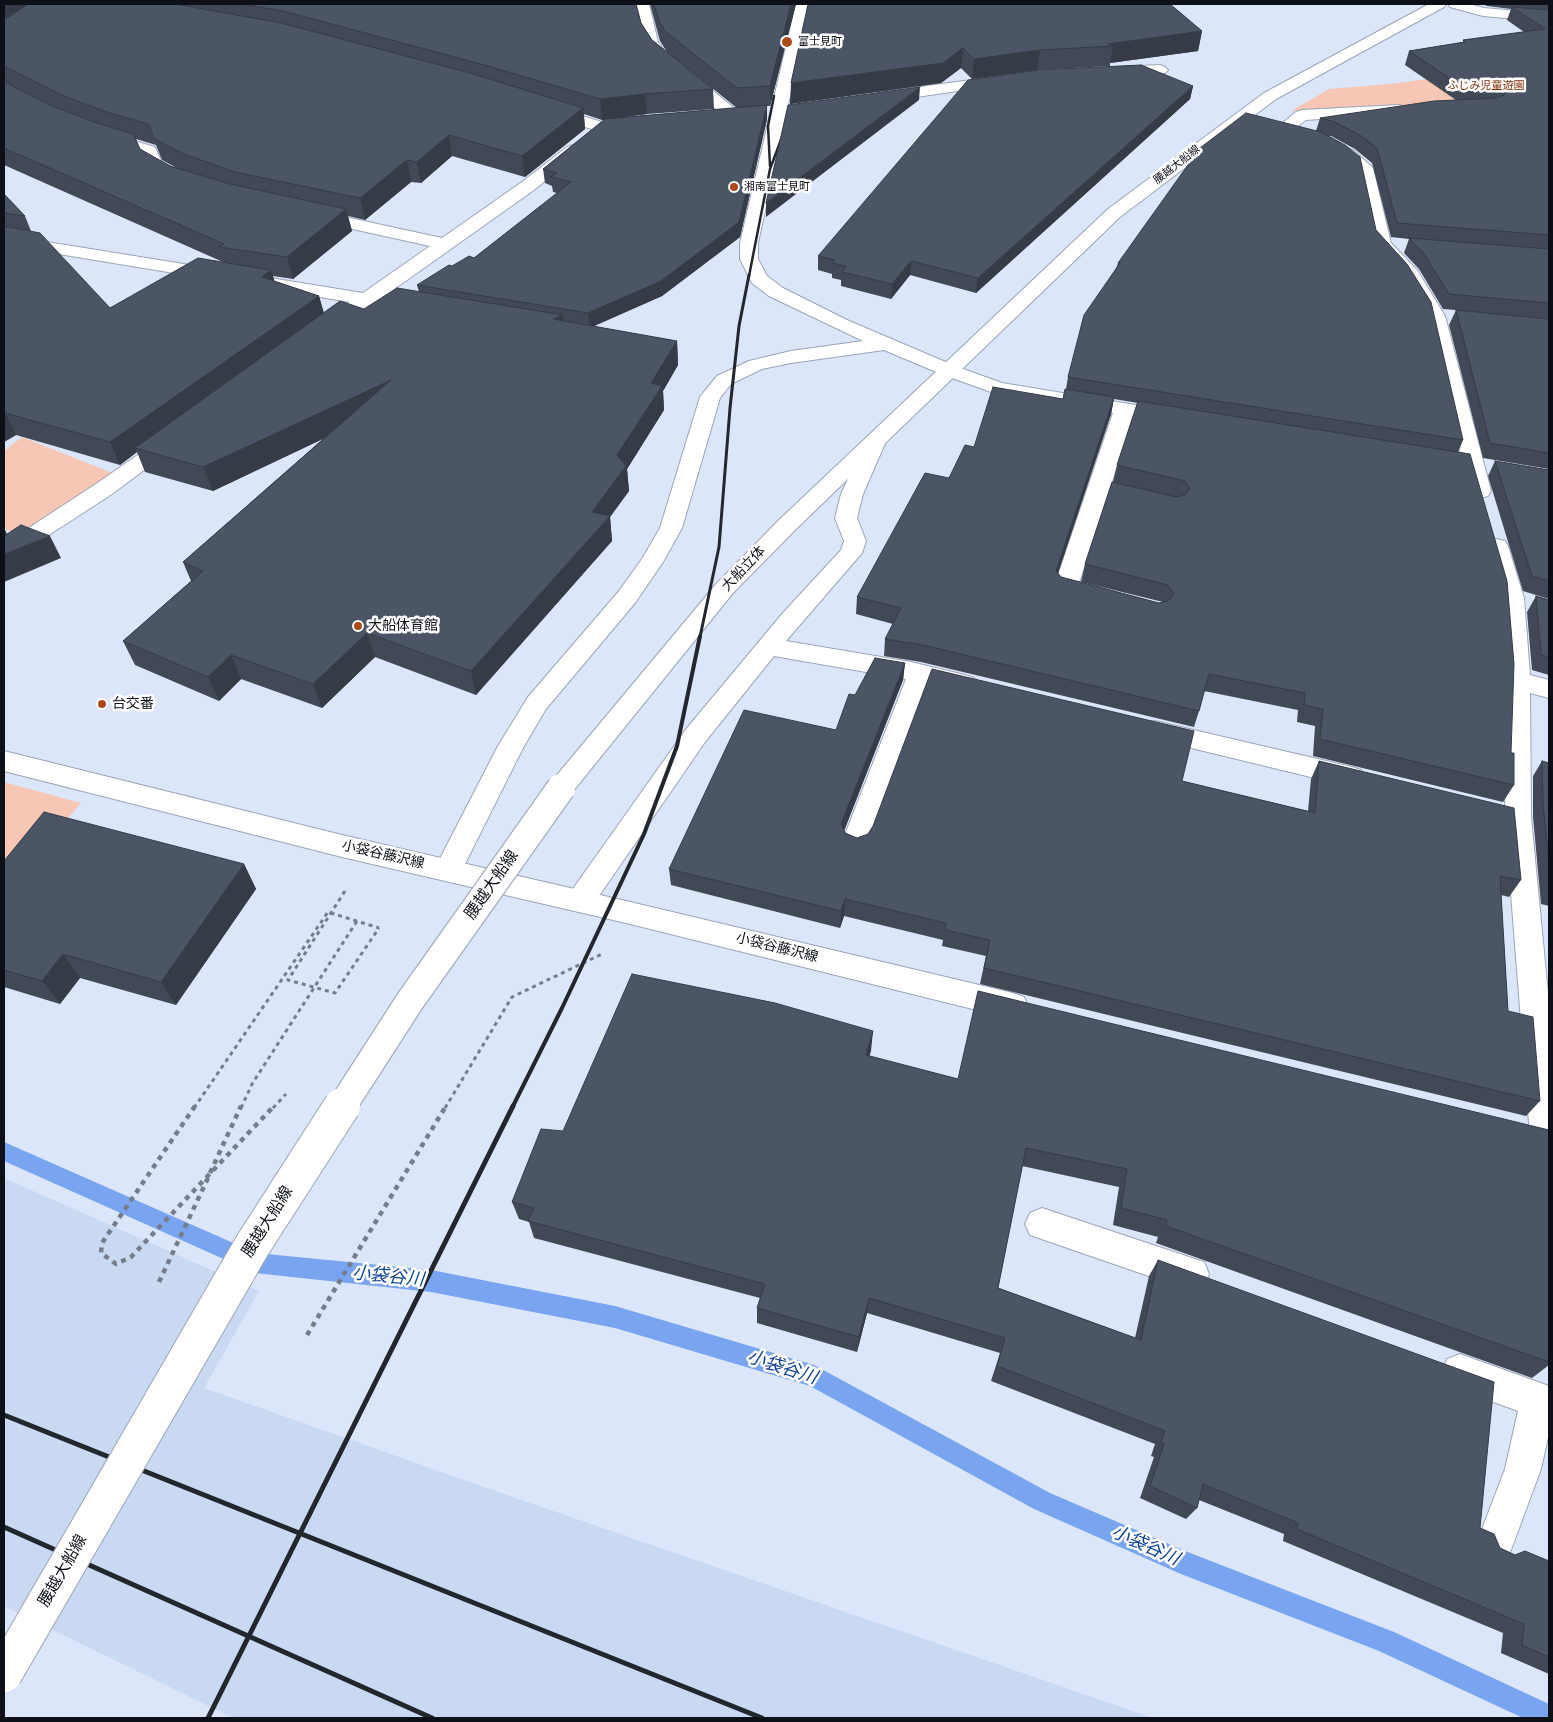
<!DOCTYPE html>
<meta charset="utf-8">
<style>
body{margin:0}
#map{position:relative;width:1553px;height:1722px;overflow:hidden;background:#dbe6fa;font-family:"Varela Round",sans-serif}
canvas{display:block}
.frame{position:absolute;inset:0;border:5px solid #0d1117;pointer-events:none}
</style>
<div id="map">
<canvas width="1553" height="1722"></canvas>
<div class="frame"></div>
</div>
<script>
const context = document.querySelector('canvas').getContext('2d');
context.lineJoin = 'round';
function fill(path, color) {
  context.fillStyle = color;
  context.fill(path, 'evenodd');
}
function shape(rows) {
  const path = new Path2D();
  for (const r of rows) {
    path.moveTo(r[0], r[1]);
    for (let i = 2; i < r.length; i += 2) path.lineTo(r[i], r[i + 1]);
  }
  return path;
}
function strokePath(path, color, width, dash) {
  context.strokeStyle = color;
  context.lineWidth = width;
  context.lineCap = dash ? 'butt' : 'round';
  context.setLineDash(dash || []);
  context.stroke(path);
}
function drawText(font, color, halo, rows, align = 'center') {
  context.font = font + ' "Varela Round","Noto Sans JP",sans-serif';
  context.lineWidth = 5;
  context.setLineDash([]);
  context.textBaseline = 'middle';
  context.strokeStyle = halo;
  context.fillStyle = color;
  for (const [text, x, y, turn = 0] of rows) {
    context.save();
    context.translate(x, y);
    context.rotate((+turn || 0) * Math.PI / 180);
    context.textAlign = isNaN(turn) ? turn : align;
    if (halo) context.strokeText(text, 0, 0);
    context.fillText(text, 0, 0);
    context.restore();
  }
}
fill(shape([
 [4,1178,259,1291,204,1388,481,1486,1153,1718,233,1718,4,1606]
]), '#cad9f2');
fill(shape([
 [1549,63,1488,101,1291,111,1329,89,1390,84],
 [22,437,115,474,19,536,4,528,4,451],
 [4,782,81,803,9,887,4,886]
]), '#f6c7b5');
fill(shape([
 [4,1142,256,1253,431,1270,615,1306,814,1365,1050,1493,1185,1551,1394,1632,1549,1704,1549,1718,1523,1718,1379,1651,1181,1574,1034,1509,810,1386,615,1328,431,1292,255,1273,4,1161,4,1142]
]), '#78a4f0');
const minor = shape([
 [635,4,649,4,658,42,666,53,739,112,741,115,739,118,727,118,655,59,644,42,635,4],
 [796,4,810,4,758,243,758,259,767,276,783,288,847,320,955,366,1002,383,1172,411,1179,413,1182,417,1179,421,1172,423,1133,417,1079,583,1102,588,1106,594,1102,600,1094,602,1058,592,1054,587,1113,413,991,392,941,374,884,350,791,363,762,369,731,384,720,398,682,528,663,562,635,603,546,709,523,748,458,878,448,881,438,878,434,870,498,746,528,697,619,591,642,559,660,528,700,397,703,393,717,376,749,361,791,351,863,341,769,296,752,283,740,259,740,243,796,4],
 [1448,4,1470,4,1484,8,1549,14,1549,22,1483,16,1450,7,1448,4],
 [1160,65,1165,67,1168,70,1165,73,1118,77,1113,75,1110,72,1113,69,1118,67,1160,65],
 [1001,76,1006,78,1009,81,1006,84,882,102,876,100,874,97,876,94,882,92,1001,76],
 [1399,105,1405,107,1407,110,1405,113,1306,120,1288,133,1282,135,1276,133,1274,130,1296,112,1302,110,1399,105],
 [549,106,602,122,633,118,639,120,641,123,639,126,633,128,601,132,543,114,541,111,543,108,549,106],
 [104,132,155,147,161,161,182,173,184,177,182,181,170,181,148,168,142,153,98,140,96,137,98,134,104,132],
 [1329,139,1354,151,1373,168,1391,243,1417,270,1445,316,1491,491,1488,496,1480,498,1472,496,1469,491,1427,316,1403,277,1373,244,1357,170,1342,157,1323,147,1321,144,1323,141,1329,139],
 [573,145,579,147,581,150,579,153,534,190,383,297,386,301,384,305,370,306,333,332,326,334,319,332,316,328,319,324,350,302,4,245,4,235,363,293,430,246,307,219,304,215,307,211,313,210,442,238,522,182,567,147,573,145],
 [877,433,884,435,887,439,863,494,857,518,866,541,862,553,786,641,911,662,965,675,974,678,977,684,974,690,965,693,929,684,870,842,866,849,856,853,846,849,842,842,906,679,774,656,705,742,590,909,580,912,570,909,566,901,570,893,687,728,782,614,841,550,844,541,835,518,841,494,867,439,870,435,877,433],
 [172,434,179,436,182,440,179,444,112,494,12,559,4,561,4,544,96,484,165,436,172,434],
 [1497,539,1505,541,1508,546,1524,598,1530,675,1549,680,1549,698,1530,693,1531,817,1549,1004,1549,1149,1546,1150,1535,1146,1530,1136,1505,817,1506,681,1500,598,1486,546,1489,541,1497,539],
 [1155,721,1352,767,1361,770,1365,777,1361,784,1352,787,1146,737,1142,730,1146,723,1155,721],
 [1042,1208,1204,1262,1209,1274,1204,1286,1192,1291,1030,1235,1025,1224,1030,1213,1042,1208],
 [1460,1354,1549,1386,1549,1433,1541,1469,1508,1558,1495,1564,1482,1558,1476,1545,1505,1469,1518,1411,1447,1385,1442,1372,1447,1359,1460,1354]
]);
const major = shape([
 [1429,4,1446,4,1444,7,1276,99,1120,217,796,529,733,593,570,795,561,798,552,795,548,788,552,781,717,583,780,519,1108,209,1264,93,1429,4],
 [4,751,342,835,626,901,1013,993,1024,997,1028,1006,1024,1015,1013,1019,626,923,342,857,4,771,4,751]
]);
strokePath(minor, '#9aa5b7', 2);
strokePath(major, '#9aa5b7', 2);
strokePath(shape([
 [345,891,288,980,335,993,379,928],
 [445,1108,512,997,604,953]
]), '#757d8a', 3, [4, 4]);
strokePath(shape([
 [307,1335,446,1106]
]), '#757d8a', 4.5, [5, 5]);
fill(minor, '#fff');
fill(major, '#fff');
strokePath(shape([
 [770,166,768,126,774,96],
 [749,276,770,169,782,137]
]), '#22272e', 2.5);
strokePath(shape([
 [700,637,719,547,730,408,739,326,749,275]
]), '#22272e', 3);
strokePath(shape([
 [512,1108,562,1008,644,834,677,746,700,636]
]), '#22272e', 4);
strokePath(shape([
 [4,1415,762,1718],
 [4,1527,432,1718],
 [208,1718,513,1106]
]), '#22272e', 5);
const majorBridgeFar1 = shape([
 [341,1108,410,1001,561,788]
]);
const majorBridge = shape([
 [4,1674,252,1246,342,1106]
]);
strokePath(majorBridgeFar1, '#9aa5b7', 30, []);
strokePath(majorBridge, '#9aa5b7', 38, []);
strokePath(shape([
 [194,1108,328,912,379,928],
 [241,1108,252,1084,357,921],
 [273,1108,286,1094]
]), '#757d8a', 3, [4, 4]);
strokePath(shape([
 [195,1106,102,1243,101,1253,116,1264,131,1257,274,1106],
 [210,1173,241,1106],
 [159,1282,208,1178]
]), '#757d8a', 4.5, [5, 5]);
strokePath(majorBridgeFar1, '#fff', 28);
strokePath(majorBridge, '#fff', 36);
fill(shape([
 [4,4,636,4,641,23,652,40,713,89,714,109,647,114,623,117,737,108,667,52,660,41,650,4,796,4,770,106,767,106,767,119,740,237,662,296,593,326,677,341,678,365,663,391,664,410,627,469,629,491,610,517,612,541,476,695,375,657,322,708,241,679,219,701,135,665,123,641,191,581,183,562,324,438,213,491,145,472,137,452,120,465,16,435,4,442,4,194,25,216,31,231,110,308,223,262,4,165],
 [584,114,602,120,604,120,543,169,545,183,552,186,553,192,557,193,474,258,452,266,417,285,419,292,364,309,324,313,319,296,274,281,273,276,293,279,352,231,348,216,365,220,411,182,421,183,452,156,525,177,585,129],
 [136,139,156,145,162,160,177,168,170,166,140,149],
 [808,4,1202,31,1198,51,1110,63,1110,66,1037,70,972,79,961,68,941,83,790,104],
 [1483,4,1549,4,1549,469,1483,458,1449,325,1456,310,1443,309,1419,269,1404,253,1409,239,1391,237,1372,163,1355,149,1331,136,1328,136,1376,230,1463,440,1458,453,1511,753,1514,785,1503,802,1313,756,1315,726,1297,722,1298,710,1204,691,1199,711,1194,727,921,662,884,656,885,639,893,624,856,614,857,597,949,478,974,447,1063,399,1066,389,1068,377,1117,266,1118,263,1316,131,1320,118,1456,100,1405,65,1409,51,1463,42,1463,40,1524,32,1507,20,1511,9,1487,6],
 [1114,399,1138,403,1117,465,1113,482,1085,564,1081,582,1163,602,1159,603,1061,577,1058,573,1111,414],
 [1193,86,1190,99,976,293,910,275,891,299,841,286,841,280,832,278,832,274,818,270,818,256],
 [1495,461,1549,470,1549,599,1523,591,1488,476],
 [1536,596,1549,600,1549,675,1532,670,1527,612],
 [905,663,903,680,844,831,845,833,857,838,1182,781,1308,811,1311,779,1319,761,1521,880,1509,897,1501,895,1508,1011,1540,1101,1526,1116,980,984,986,956,942,946,943,940,844,916,840,928,671,885,669,869,836,730,855,695],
 [1542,761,1549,763,1549,906,1541,904,1533,817,1533,776],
 [4,861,244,864,256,889,176,1005,80,978,60,1004,4,987],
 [873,1031,869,1056,958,1079,1549,1130,1549,1365,1532,1378,1156,1243,1158,1237,1113,1225,1119,1187,1022,1166,998,1288,1135,1338,1149,1276,1158,1260,1480,1528,1500,1548,1515,1555,1549,1561,1549,1674,1501,1653,1503,1633,1283,1541,1284,1534,1199,1500,1197,1508,1186,1519,1140,1498,1154,1457,1151,1456,1155,1444,991,1381,1000,1353,867,1313,857,1352,757,1323,757,1308,760,1298,534,1238,529,1222,519,1219,512,1202,563,1131]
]), '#414957');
fill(shape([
 [4,4,43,4,4,28],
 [791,4,796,4,770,106,770,86],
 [1202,31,1198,51,1110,63,1113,46,1108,44],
 [963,48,961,68,941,83,790,104,791,83],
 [1040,50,1037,70,972,79,974,59],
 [1193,86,1190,99,976,293,978,278],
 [920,87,919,100,766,217,766,203],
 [645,94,647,114,602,120,600,99],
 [767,105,767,119,740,237,662,296,590,328,588,313],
 [583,108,585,129,525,177,522,156],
 [449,135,452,156,421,183,417,162],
 [407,160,411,182,365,220,360,198],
 [346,209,352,231,293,279,287,257],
 [911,261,910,275,891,299,892,284],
 [271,270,278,292,262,277],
 [319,296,325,318,135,448,137,452,120,465,110,442],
 [563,315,566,338,553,319],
 [677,341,678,365,663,391,664,410,627,469,629,491,610,517,612,541,476,695,471,671,592,512,651,383],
 [391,380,397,404,213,491,203,467],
 [1114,397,1111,414,1053,588,1056,571],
 [4,413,5,413,16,435,4,442],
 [4,528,9,538,4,543],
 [50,536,61,558,4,582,4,554],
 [367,633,375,657,322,708,313,684],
 [231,655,241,679,219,701,208,677],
 [905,663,903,680,840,841,841,824],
 [244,864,256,889,176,1005,161,982],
 [845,899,844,916,840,928,841,911],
 [63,954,80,978,60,1004,42,981],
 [873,1031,871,1051,864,1075,866,1055],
 [869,1298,867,1313,857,1352,859,1337]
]), '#353c47');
const building = shape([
 [28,4,176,4,281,23,470,73,583,108,522,156,449,135,417,162,407,160,360,198,235,172,184,154,155,139,148,124,107,112,64,96,4,66,4,20,28,4],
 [241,4,636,4,641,23,652,40,713,89,645,94,600,99,481,64,283,11,241,4],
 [654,4,791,4,770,86,737,88,666,32,659,21,654,4],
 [808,4,1170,4,1202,31,1108,44,1113,46,1040,50,974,59,963,48,943,63,791,83,808,4],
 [1512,7,1549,10,1549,235,1397,223,1377,148,1360,135,1335,122,1320,118,1434,101,1497,98,1504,95,1506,90,1503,86,1497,84,1461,86,1409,51,1465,42,1463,40,1545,29,1512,7],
 [1141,65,1193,86,978,278,911,261,892,284,842,272,846,266,832,263,835,260,818,256,968,80,1039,70,1141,65],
 [4,81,18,89,50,105,94,122,133,134,140,149,170,166,230,184,346,209,287,257,219,247,224,244,4,148,4,81],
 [920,87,766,203,788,105,920,87],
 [767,105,739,222,661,281,588,313,417,285,449,265,452,266,469,256,474,258,571,182,551,177,557,173,543,169,605,119,767,105],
 [1246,113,1321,132,1345,145,1360,157,1376,230,1407,264,1431,302,1463,440,1068,377,1084,315,1120,263,1118,263,1200,148,1246,113],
 [4,194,25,216,4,213,4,194],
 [4,226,40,233,110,308,198,258,271,270,262,277,319,296,110,442,5,413,4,413,4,226],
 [1409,238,1549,249,1549,303,1449,294,1424,254,1409,238],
 [397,288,563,315,553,319,677,341,651,383,662,386,617,455,626,466,592,512,610,516,471,671,367,633,313,684,231,655,208,677,123,641,203,571,183,562,391,380,203,467,135,448,340,301,364,309,397,288],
 [1456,310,1549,319,1549,453,1490,443,1456,310],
 [993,387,1063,399,1065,389,1114,397,1056,571,1061,577,1159,603,1168,601,1174,594,1168,585,1085,564,1112,482,1176,497,1185,495,1190,489,1185,481,1117,465,1138,401,1470,454,1507,581,1514,664,1511,753,1514,753,1514,785,1320,739,1323,709,1304,705,1305,693,1209,674,1199,711,923,645,885,639,901,608,857,597,925,473,949,478,965,445,974,447,993,387],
 [1495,461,1549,470,1549,581,1532,576,1495,461],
 [21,525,50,536,4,554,4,536,21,525],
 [1536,596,1549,600,1549,657,1541,655,1536,596],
 [875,658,905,663,841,824,845,833,857,838,868,834,873,826,932,669,1194,731,1182,781,1315,813,1319,761,1514,808,1521,880,1500,876,1508,1011,1533,1017,1540,1101,984,968,990,940,945,930,946,923,845,899,841,911,669,869,744,710,836,730,849,694,855,695,875,658],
 [1542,761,1549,763,1549,865,1543,802,1542,761],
 [44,812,244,864,161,982,63,954,42,981,4,970,4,861,44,812],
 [632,974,775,1003,873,1031,866,1055,958,1079,978,991,1549,1130,1549,1362,1166,1226,1167,1220,1121,1208,1127,1169,1026,1148,998,1288,1141,1340,1158,1260,1494,1382,1480,1528,1494,1534,1500,1548,1515,1555,1525,1551,1549,1561,1549,1657,1522,1645,1524,1624,1297,1529,1298,1523,1203,1484,1197,1508,1150,1486,1164,1444,1161,1443,1165,1431,997,1366,1005,1338,869,1298,859,1337,757,1308,765,1284,528,1221,534,1208,512,1202,541,1129,563,1131,632,974]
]);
fill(building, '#4c5565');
strokePath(building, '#353c47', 1);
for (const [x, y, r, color] of [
 [787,42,6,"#ad4819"],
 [734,187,5,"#ad4819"],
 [358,626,5,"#ad4819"],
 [102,704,5,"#ad4819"]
]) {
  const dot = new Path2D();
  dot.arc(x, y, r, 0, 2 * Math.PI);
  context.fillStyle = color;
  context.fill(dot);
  strokePath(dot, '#fff', 2);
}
drawText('11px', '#0d1117', '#fff', [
 ["富士見町",798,42],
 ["湘南富士見町",744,187]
], 'left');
drawText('11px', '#7c2b01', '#fff', [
 ["ふじみ児童遊園",1486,86]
]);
drawText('11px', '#0d1117', '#fff', [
 ["腰越大船線",1177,165,-38]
]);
drawText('14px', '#0d1117', '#fff', [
 ["大船立体",744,569,-46],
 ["小袋谷藤沢線",383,855,13],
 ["小袋谷藤沢線",777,948,14]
]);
drawText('14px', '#0d1117', '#fff', [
 ["大船体育館",368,626],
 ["台交番",112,704]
], 'left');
drawText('16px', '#0d1117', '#fff', [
 ["腰越大船線",492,885,-55],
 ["腰越大船線",268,1222,-58],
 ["腰越大船線",63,1571,-60]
]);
drawText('italic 18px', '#11439a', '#fff', [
 ["小袋谷川",388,1277,6],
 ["小袋谷川",782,1368,18],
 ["小袋谷川",1145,1546,24]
]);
</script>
